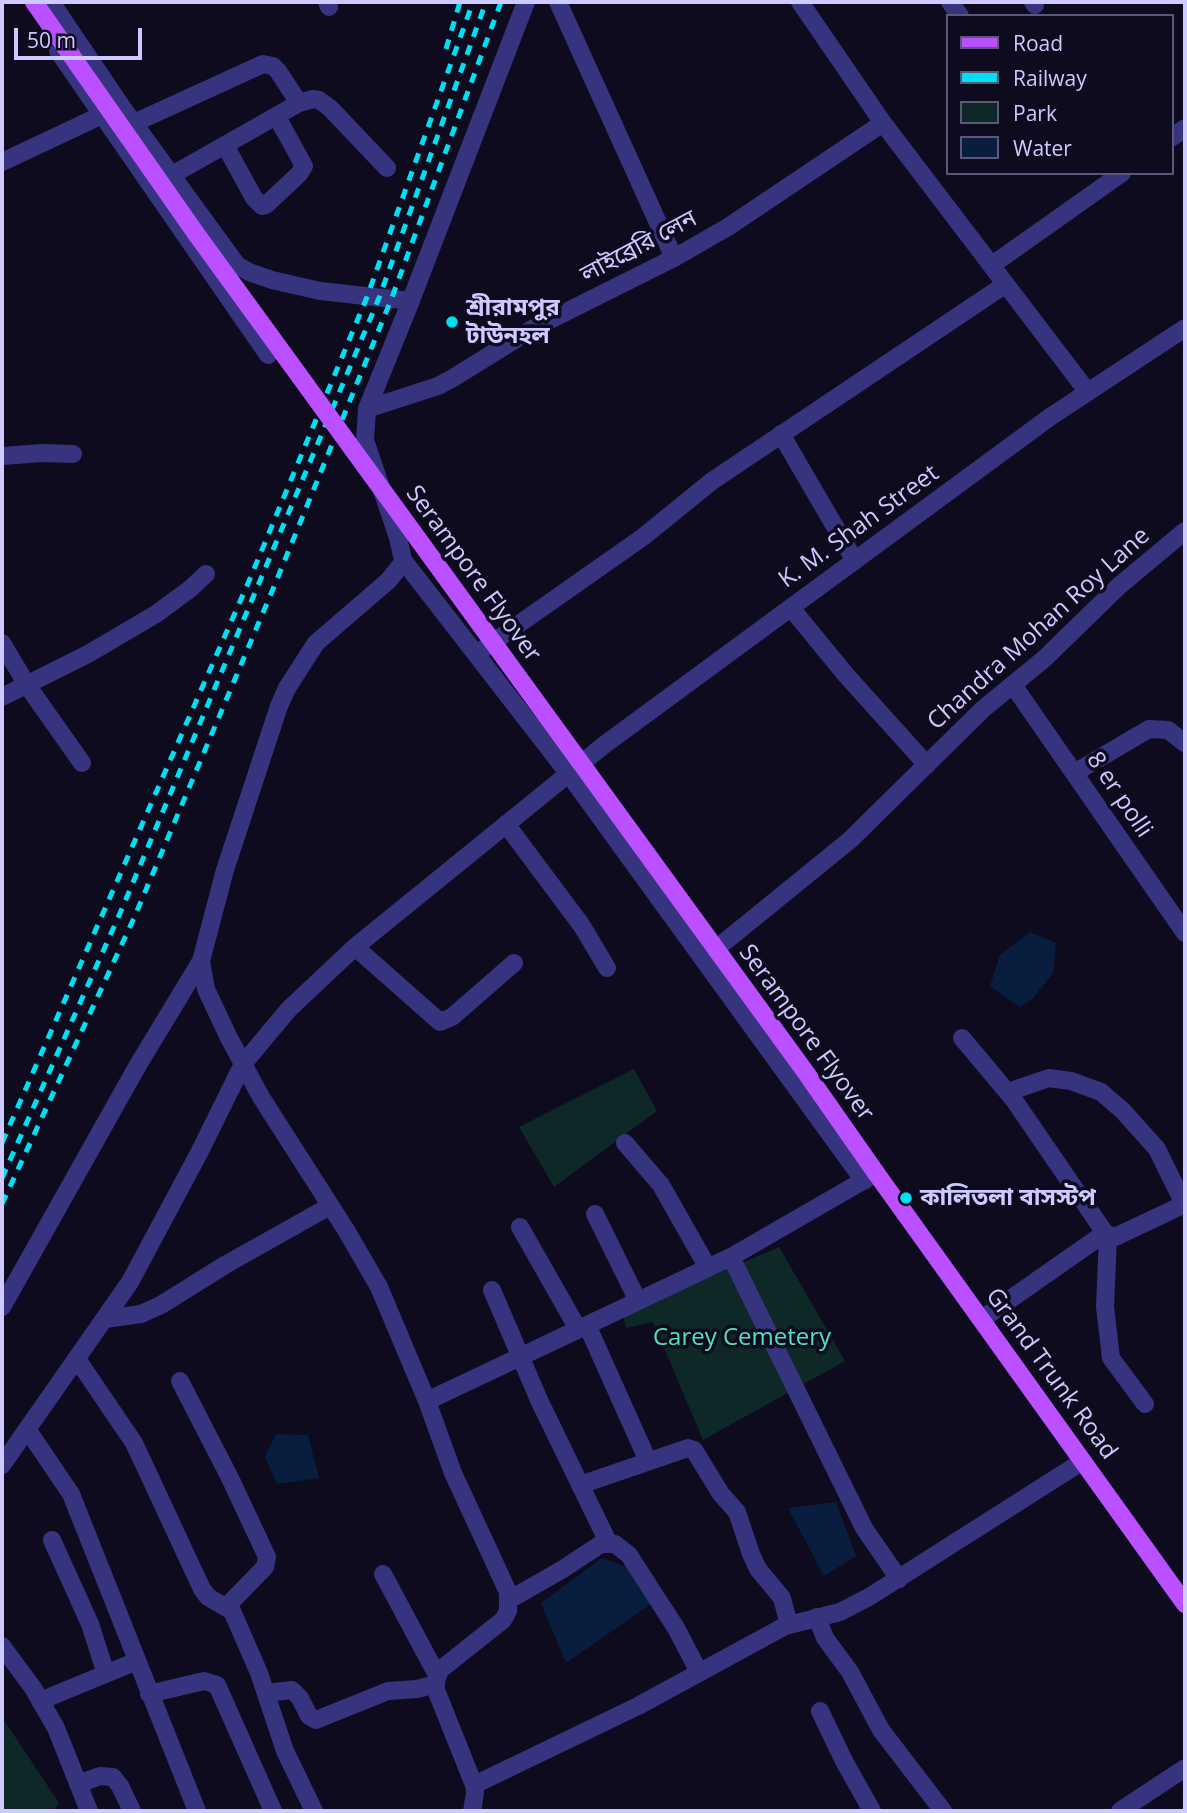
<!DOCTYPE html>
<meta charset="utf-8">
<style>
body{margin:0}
#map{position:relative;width:1187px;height:1813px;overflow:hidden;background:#0e0b1e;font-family:"Open Sans",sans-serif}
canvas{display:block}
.frame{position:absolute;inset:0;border:4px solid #cec9ff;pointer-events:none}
.legend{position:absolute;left:946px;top:14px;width:228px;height:161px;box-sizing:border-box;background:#0e0b1e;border:2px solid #5b5778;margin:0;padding:9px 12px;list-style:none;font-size:21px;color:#cec9ff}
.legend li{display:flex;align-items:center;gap:14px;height:35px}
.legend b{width:35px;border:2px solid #5b5778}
.scale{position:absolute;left:14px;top:28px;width:128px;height:32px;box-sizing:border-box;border:4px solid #cec9ff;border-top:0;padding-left:9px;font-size:21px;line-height:24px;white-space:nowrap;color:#cec9ff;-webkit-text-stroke:5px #0e0b1e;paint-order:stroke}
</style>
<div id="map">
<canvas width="1187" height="1813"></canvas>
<div class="frame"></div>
<ul class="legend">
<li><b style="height:9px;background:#ba50ff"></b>Road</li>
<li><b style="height:9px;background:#00e0f4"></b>Railway</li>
<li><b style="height:19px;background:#0e2827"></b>Park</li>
<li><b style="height:19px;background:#091e3f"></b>Water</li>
</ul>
<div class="scale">50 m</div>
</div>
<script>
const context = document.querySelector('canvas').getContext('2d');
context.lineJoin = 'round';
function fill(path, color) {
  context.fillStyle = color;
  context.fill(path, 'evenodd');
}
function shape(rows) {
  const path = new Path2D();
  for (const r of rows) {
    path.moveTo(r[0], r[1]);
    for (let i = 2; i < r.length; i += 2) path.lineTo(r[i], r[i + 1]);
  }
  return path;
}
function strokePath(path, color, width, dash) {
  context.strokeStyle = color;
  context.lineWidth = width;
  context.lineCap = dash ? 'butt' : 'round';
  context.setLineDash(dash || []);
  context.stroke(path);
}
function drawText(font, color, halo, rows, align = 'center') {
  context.font = font + ' "Open Sans","Noto Sans Bengali",sans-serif';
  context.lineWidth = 7;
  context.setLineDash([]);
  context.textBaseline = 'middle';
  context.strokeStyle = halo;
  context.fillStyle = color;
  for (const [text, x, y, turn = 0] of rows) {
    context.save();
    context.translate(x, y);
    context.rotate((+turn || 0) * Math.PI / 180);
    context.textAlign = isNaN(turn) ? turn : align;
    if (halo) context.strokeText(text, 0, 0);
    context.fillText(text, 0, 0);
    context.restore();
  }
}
fill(shape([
 [634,1069,657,1111,554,1187,519,1127],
 [779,1247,845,1361,703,1440,653,1322,626,1328,623,1315],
 [2,1717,59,1803,53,1811,2,1811]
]), '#0e2827');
fill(shape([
 [1030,932,1056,943,1053,973,1033,998,1020,1007,990,986,1000,955],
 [276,1434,308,1435,319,1478,277,1484,265,1457],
 [836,1502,856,1556,824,1576,788,1508],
 [602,1558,629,1568,651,1604,566,1663,541,1603]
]), '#091e3f');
strokePath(shape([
 [51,2,122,107,237,265,249,272,272,280,320,291,411,301],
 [327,2,329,7],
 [558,2,674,258],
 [800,2,883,123,1087,391],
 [950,2,960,16],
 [1033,2,1035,5],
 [58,51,268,355],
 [134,123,263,64,273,66,278,71,299,103],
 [1171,138,1185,128],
 [226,147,254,198,262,206,266,205,299,174,304,166,277,117],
 [2,162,102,115],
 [172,175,299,103,313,99,319,100,330,108,387,168],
 [992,265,1122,173],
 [367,409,438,386,453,378,532,329,674,258,728,227,883,123],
 [781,434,855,561],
 [2,456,43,453,73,454],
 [403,560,568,773,864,1181],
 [791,608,846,675,927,765],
 [2,643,27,685,82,763],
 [482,650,643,537,712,481,1006,284],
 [1013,685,1185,933],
 [2,697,88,654,156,614,190,589,206,574],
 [1074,773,1149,729,1168,730,1185,743],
 [506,824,582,926,607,968],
 [355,947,440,1022,452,1017,514,963],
 [706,957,850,840,983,709,1044,659,1119,586,1185,531],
 [962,1038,1014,1100,1105,1233,1115,1237,1185,1204],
 [1008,1092,1049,1078,1071,1081,1101,1092,1123,1111,1157,1149,1184,1204],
 [625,1143,661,1185,708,1268],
 [595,1214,638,1301],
 [520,1227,578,1329],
 [1108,1236,1105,1307,1111,1358,1145,1404],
 [731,1257,864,1528,899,1579],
 [492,1290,539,1400,608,1542],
 [2,1307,138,1065,201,961],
 [105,1319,141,1314,161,1305,225,1265,330,1206],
 [982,1319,1105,1233],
 [587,1325,648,1461],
 [77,1359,134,1443,202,1589,208,1597,232,1611,259,1673,285,1751,314,1811],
 [180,1381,230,1478,267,1557,265,1567,227,1606],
 [427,1401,731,1257,873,1175],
 [27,1429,71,1494,197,1811],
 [2,1465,130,1282,199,1153,243,1064,289,1009,355,947,604,745,1050,417,1185,328],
 [580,1485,688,1448,694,1450,721,1494,737,1512,751,1554,758,1569,782,1598,789,1625],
 [52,1540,90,1624,106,1674],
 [383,1574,437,1675],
 [509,1600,563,1569,601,1544,615,1544,629,1555,656,1597,676,1628,699,1672],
 [817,1617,825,1638,850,1672,881,1730,943,1811],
 [2,1646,33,1688,56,1728,89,1811],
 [266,1693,292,1690,300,1698,309,1716,316,1720,388,1691,417,1689,436,1684],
 [149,1694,204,1681,217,1685,273,1811],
 [40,1701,137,1661],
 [820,1711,844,1761,872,1811],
 [78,1784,100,1776,113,1777,120,1786,132,1811],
 [474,1785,638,1706,785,1626,840,1612,869,1597,1083,1461],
 [472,1811,475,1793,474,1785,436,1690,436,1681,440,1670,503,1620,508,1611,508,1592,453,1473,427,1401,379,1287,346,1230,261,1097,229,1038,206,989,201,961,225,870,279,706,287,688,316,643,388,581,401,565,403,560,398,538,365,440,367,409,408,308,526,2],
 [1120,1811,1185,1768]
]), '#36347f', 18);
strokePath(shape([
 [876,1173,1185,1604]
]), '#ba50ff', 18);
strokePath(shape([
 [446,49,460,2],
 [2,1143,249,581,367,297,473,2],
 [2,1178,121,911,379,298,486,2],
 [2,1204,134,918,273,589,391,300,501,2]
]), '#00e0f4', 5, [10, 9]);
strokePath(shape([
 [34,2,197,235,804,1070,876,1173]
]), '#ba50ff', 18);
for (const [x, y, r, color] of [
 [452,322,7,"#00e0f4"],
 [906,1198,7,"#00e0f4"]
]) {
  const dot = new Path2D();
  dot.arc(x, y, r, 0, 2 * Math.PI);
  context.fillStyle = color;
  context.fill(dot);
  strokePath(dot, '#0e0b1e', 2.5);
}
drawText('24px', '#cec9ff', '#0e0b1e', [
 ["লাইব্রেরি লেন",639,247,-28],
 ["K. M. Shah Street",859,527,-36],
 ["Serampore Flyover",473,574,54],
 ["Chandra Mohan Roy Lane",1039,629,-42],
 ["8 er polli",1119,795,56],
 ["Serampore Flyover",806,1033,54],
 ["Grand Trunk Road",1051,1374,54]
]);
drawText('bold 24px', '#cec9ff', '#0e0b1e', [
 ["শ্রীরামপুর",466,308],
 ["টাউনহল",466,336],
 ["কালিতলা বাসস্টপ",920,1198]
], 'left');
drawText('24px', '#51e2bb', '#0e0b1e', [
 ["Carey Cemetery",742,1338]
]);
</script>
